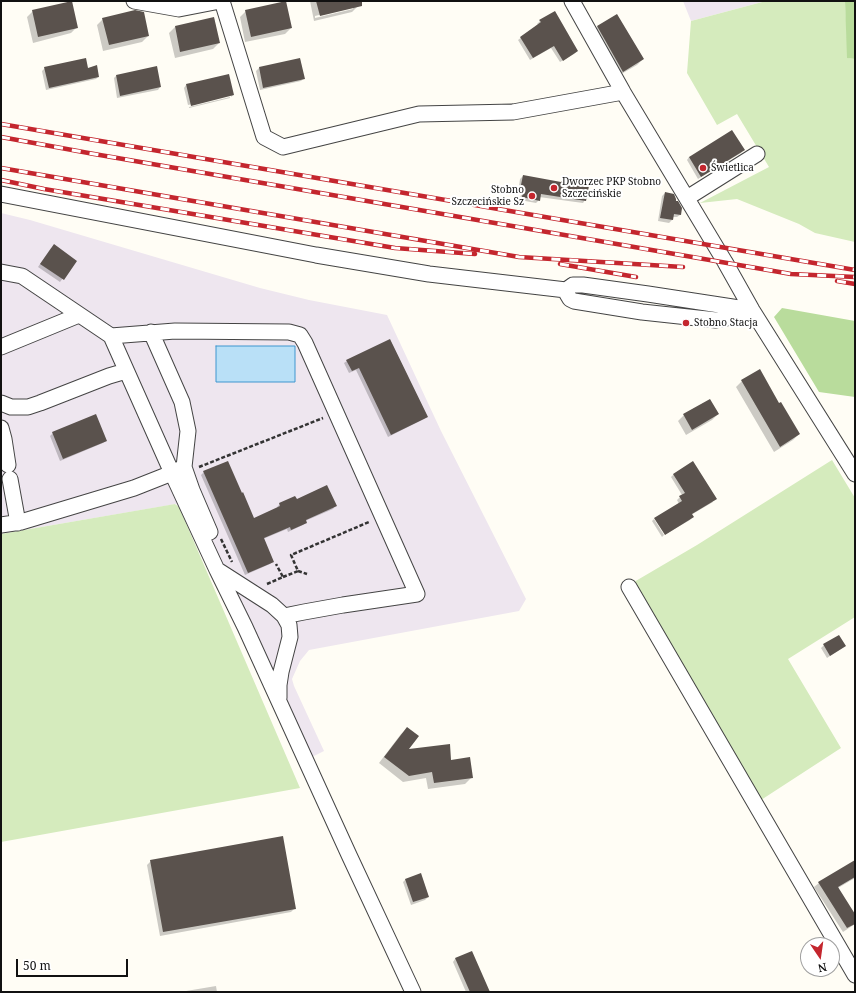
<!DOCTYPE html>
<meta charset="utf-8">
<style>
body{margin:0}
#map{position:relative;width:856px;height:993px;overflow:hidden;background:#fffdf5;font-family:"Noto Serif",serif}
canvas{display:block}
.frame{position:absolute;inset:0;border:2px solid #111;pointer-events:none}
.north{position:absolute;left:800px;top:937px;width:40px;height:40px;box-sizing:border-box;background:#fff;border:1px solid #a0a0a0;border-radius:50%;rotate:167deg;font-size:11px;font-weight:700;line-height:16px;text-align:center;color:#111}
.north::after{content:'';display:block;margin:auto;width:14px;height:18px;background:#c4262e;clip-path:polygon(50% 0,100% 100%,50% 72%,0 100%)}
.scale{position:absolute;left:16px;top:959px;width:112px;height:18px;box-sizing:border-box;border:2px solid #111;border-top:0;padding-left:5px;font-size:12px;line-height:14px;white-space:nowrap;color:#111;-webkit-text-stroke:3px #fff;paint-order:stroke}
</style>
<div id="map">
<canvas width="856" height="993"></canvas>
<div class="frame"></div>
<div class="north">N</div>
<div class="scale">50 m</div>
</div>
<script>
const context = document.querySelector('canvas').getContext('2d');
context.lineJoin = 'round';
function fill(path, color) {
  context.fillStyle = color;
  context.fill(path, 'evenodd');
}
function shape(rows) {
  const path = new Path2D();
  for (const r of rows) {
    path.moveTo(r[0], r[1]);
    for (let i = 2; i < r.length; i += 2) path.lineTo(r[i], r[i + 1]);
  }
  return path;
}
function strokePath(path, color, width, dash) {
  context.strokeStyle = color;
  context.lineWidth = width;
  context.lineCap = dash ? 'butt' : 'round';
  context.setLineDash(dash || []);
  context.stroke(path);
}
function drawText(font, color, halo, rows, align = 'center') {
  context.font = font + ' "Noto Serif",serif';
  context.lineWidth = 4;
  context.setLineDash([]);
  context.textBaseline = 'middle';
  context.strokeStyle = halo;
  context.fillStyle = color;
  for (const [text, x, y, turn = 0] of rows) {
    context.save();
    context.translate(x, y);
    context.rotate((+turn || 0) * Math.PI / 180);
    context.textAlign = isNaN(turn) ? turn : align;
    if (halo) context.strokeText(text, 0, 0);
    context.fillText(text, 0, 0);
    context.restore();
  }
}
fill(shape([
 [683,1,766,1,691,21],
 [1,213,30,220,260,288,309,300,387,315,441,431,526,599,519,611,309,650,300,661,292,679,294,686,324,751,300,763,199,550,179,507,176,504,1,534]
]), '#eee6ef');
fill(shape([
 [766,1,845,1,848,58,855,59,855,242,815,233,799,224,737,199,700,203,769,167,737,114,717,125,687,73,691,21],
 [832,460,855,498,855,617,788,659,841,748,761,800,634,582,697,545],
 [175,504,179,507,300,788,1,842,1,534]
]), '#d5ebbd');
fill(shape([
 [845,1,855,1,855,59,847,58],
 [782,308,855,321,855,397,819,392,774,317]
]), '#b9dc9c');
const water = shape([
 [216,346,295,346,295,382,216,382,216,346]
]);
fill(water, '#b9e0f7');
strokePath(water, '#3f96cf', 1);
fill(shape([
 [310,1,357,1,358,6,352,12,314,21],
 [353,7,353,9,315,18,315,16],
 [33,11,77,27,71,33,33,43,27,17],
 [246,11,291,28,285,34,245,42,240,17],
 [554,13,577,51,574,54,560,62,551,48,530,60,518,40,538,25,537,24,540,21],
 [617,15,643,59,637,65,616,77,591,33,597,27],
 [214,18,219,43,213,49,175,58,169,33,175,27],
 [103,19,148,36,142,42,103,51,97,25],
 [300,59,304,78,301,81,260,90,256,71,259,68],
 [45,68,87,69,98,77,96,79,46,90,42,71],
 [116,76,160,87,158,90,117,98,114,78],
 [186,85,233,95,231,97,231,95,188,105,184,88],
 [230,97,230,98,189,108,189,107],
 [743,150,741,153,698,179,687,160,689,157],
 [523,176,585,200,583,203,539,197,539,200,536,203,520,200,521,194,518,193,520,179],
 [665,193,675,201,680,215,677,217,672,217,672,220,669,223,658,221,662,196],
 [51,248,76,261,60,282,38,267],
 [390,340,427,417,424,419,388,437,356,370,349,373,344,363,347,361],
 [742,381,799,434,793,440,774,452,736,387],
 [718,414,712,420,686,435,678,421,684,415],
 [53,433,106,441,103,443,60,461,50,436],
 [204,472,254,519,278,508,277,507,280,504,296,500,335,506,333,509,305,521,306,522,303,525,288,532,287,529,263,539,273,561,270,564,245,575,201,475],
 [674,474,713,502,691,515,692,517,690,520,666,534,656,518,679,504,677,500,682,495,671,477],
 [654,519,664,535,662,537,652,521],
 [839,636,845,646,827,658,821,648,824,645],
 [408,728,406,751,451,761,472,777,465,784,428,789,426,778,403,782,379,763,401,734],
 [151,861,295,908,291,912,160,936,147,865],
 [855,861,855,878,838,888,855,916,855,924,843,932,814,887,819,883],
 [406,879,428,897,425,900,411,905,403,882],
 [471,952,489,992,466,992,453,962,455,959],
 [216,986,217,992,180,992]
]), '#0003');
fill(shape([
 [72,1,78,28,38,37,32,10],
 [286,1,292,28,251,37,245,10],
 [316,1,362,1,362,6,320,16],
 [135,10,144,12,149,36,109,45,102,18],
 [555,11,578,51,563,61,554,46,533,58,520,37,541,22,539,20],
 [617,14,644,59,623,72,597,26],
 [214,17,220,43,180,52,175,26],
 [86,58,88,68,97,65,99,77,49,88,44,67],
 [300,58,305,79,263,88,259,67],
 [157,66,161,87,120,96,116,75],
 [229,74,234,95,191,106,186,84],
 [732,130,745,150,701,177,689,157],
 [523,175,561,182,561,181,589,186,586,201,541,194,540,201,522,197,523,191,520,190],
 [665,192,674,194,676,199,676,201,678,201,682,208,681,215,674,214,673,220,660,218],
 [54,244,77,261,64,280,40,264],
 [390,339,428,417,391,435,359,368,352,371,346,360],
 [760,369,779,403,781,402,800,434,780,447,741,380],
 [710,399,719,414,692,430,683,414],
 [96,414,107,441,63,459,52,432],
 [228,461,242,493,243,492,254,518,280,506,279,503,295,496,297,499,327,485,337,506,306,520,307,523,291,530,290,527,264,538,274,562,248,573,203,471],
 [693,461,717,499,692,514,694,517,665,535,654,518,682,501,679,496,685,493,673,474],
 [839,635,846,646,830,656,823,644],
 [407,727,419,736,409,749,450,744,451,760,470,757,473,778,434,783,432,772,409,776,384,757],
 [283,836,296,909,163,932,150,860],
 [855,860,855,877,838,887,855,914,855,924,847,928,818,882],
 [421,873,429,897,413,902,405,879],
 [472,951,490,992,470,992,455,958]
]), '#5a524d');
const minor = shape([
 [134,1,179,9,220,1],
 [222,1,264,137,283,147,419,114,513,112,623,92],
 [572,1,623,92,725,262,752,310,855,474],
 [1,194,316,255,429,274,566,290],
 [687,198,757,154],
 [1,272,22,276,111,336,175,331,289,332,300,335,305,343,417,594,343,605,304,612,284,616],
 [573,285,583,285,648,294,752,310,737,316,716,320,642,312,574,301,570,299,567,294,566,290,573,285],
 [151,332,182,402,188,431,184,467,172,473,217,570,245,627,349,855,413,992],
 [1,347,79,315],
 [1,403,11,407,28,407,40,403,109,376,126,371],
 [1,428,4,439,8,465],
 [184,467,192,490,210,532],
 [10,479,18,523],
 [1,525,21,522,134,488,172,473,111,336],
 [219,571,272,605,284,616,289,625,290,637,281,672,279,685,279,698],
 [629,587,855,975]
]);
strokePath(minor, '#444', 17);
strokePath(shape([
 [199,467,323,418],
 [221,539,232,562],
 [298,571,307,574],
 [283,577,298,571,291,555,369,522],
 [267,584,283,577,276,564]
]), '#333', 2.5, [4, 2]);
strokePath(minor, '#fff', 15);
const rail = shape([
 [1,124,855,270],
 [1,137,94,154,791,274,855,277],
 [1,168,519,257,683,267],
 [1,180,44,189,395,248,475,254],
 [560,264,636,277],
 [837,281,855,284]
]);
strokePath(rail, '#c4262e', 4.5);
strokePath(rail, '#fff', 3, [9]);
for (const [x, y, r, color] of [
 [703,168,4,"#c4262e"],
 [554,188,4,"#c4262e"],
 [532,196,4,"#c4262e"],
 [686,323,4,"#c4262e"]
]) {
  const dot = new Path2D();
  dot.arc(x, y, r, 0, 2 * Math.PI);
  context.fillStyle = color;
  context.fill(dot);
  strokePath(dot, '#fff', 1.5);
}
drawText('10px', '#111', '#fff', [
 ["Świetlica",711,168],
 ["Dworzec PKP Stobno",562,182],
 ["Szczecińskie",562,194],
 ["Stobno",524,190,"right"],
 ["Szczecińskie Sz",524,202,"right"],
 ["Stobno Stacja",694,323]
], 'left');
</script>
